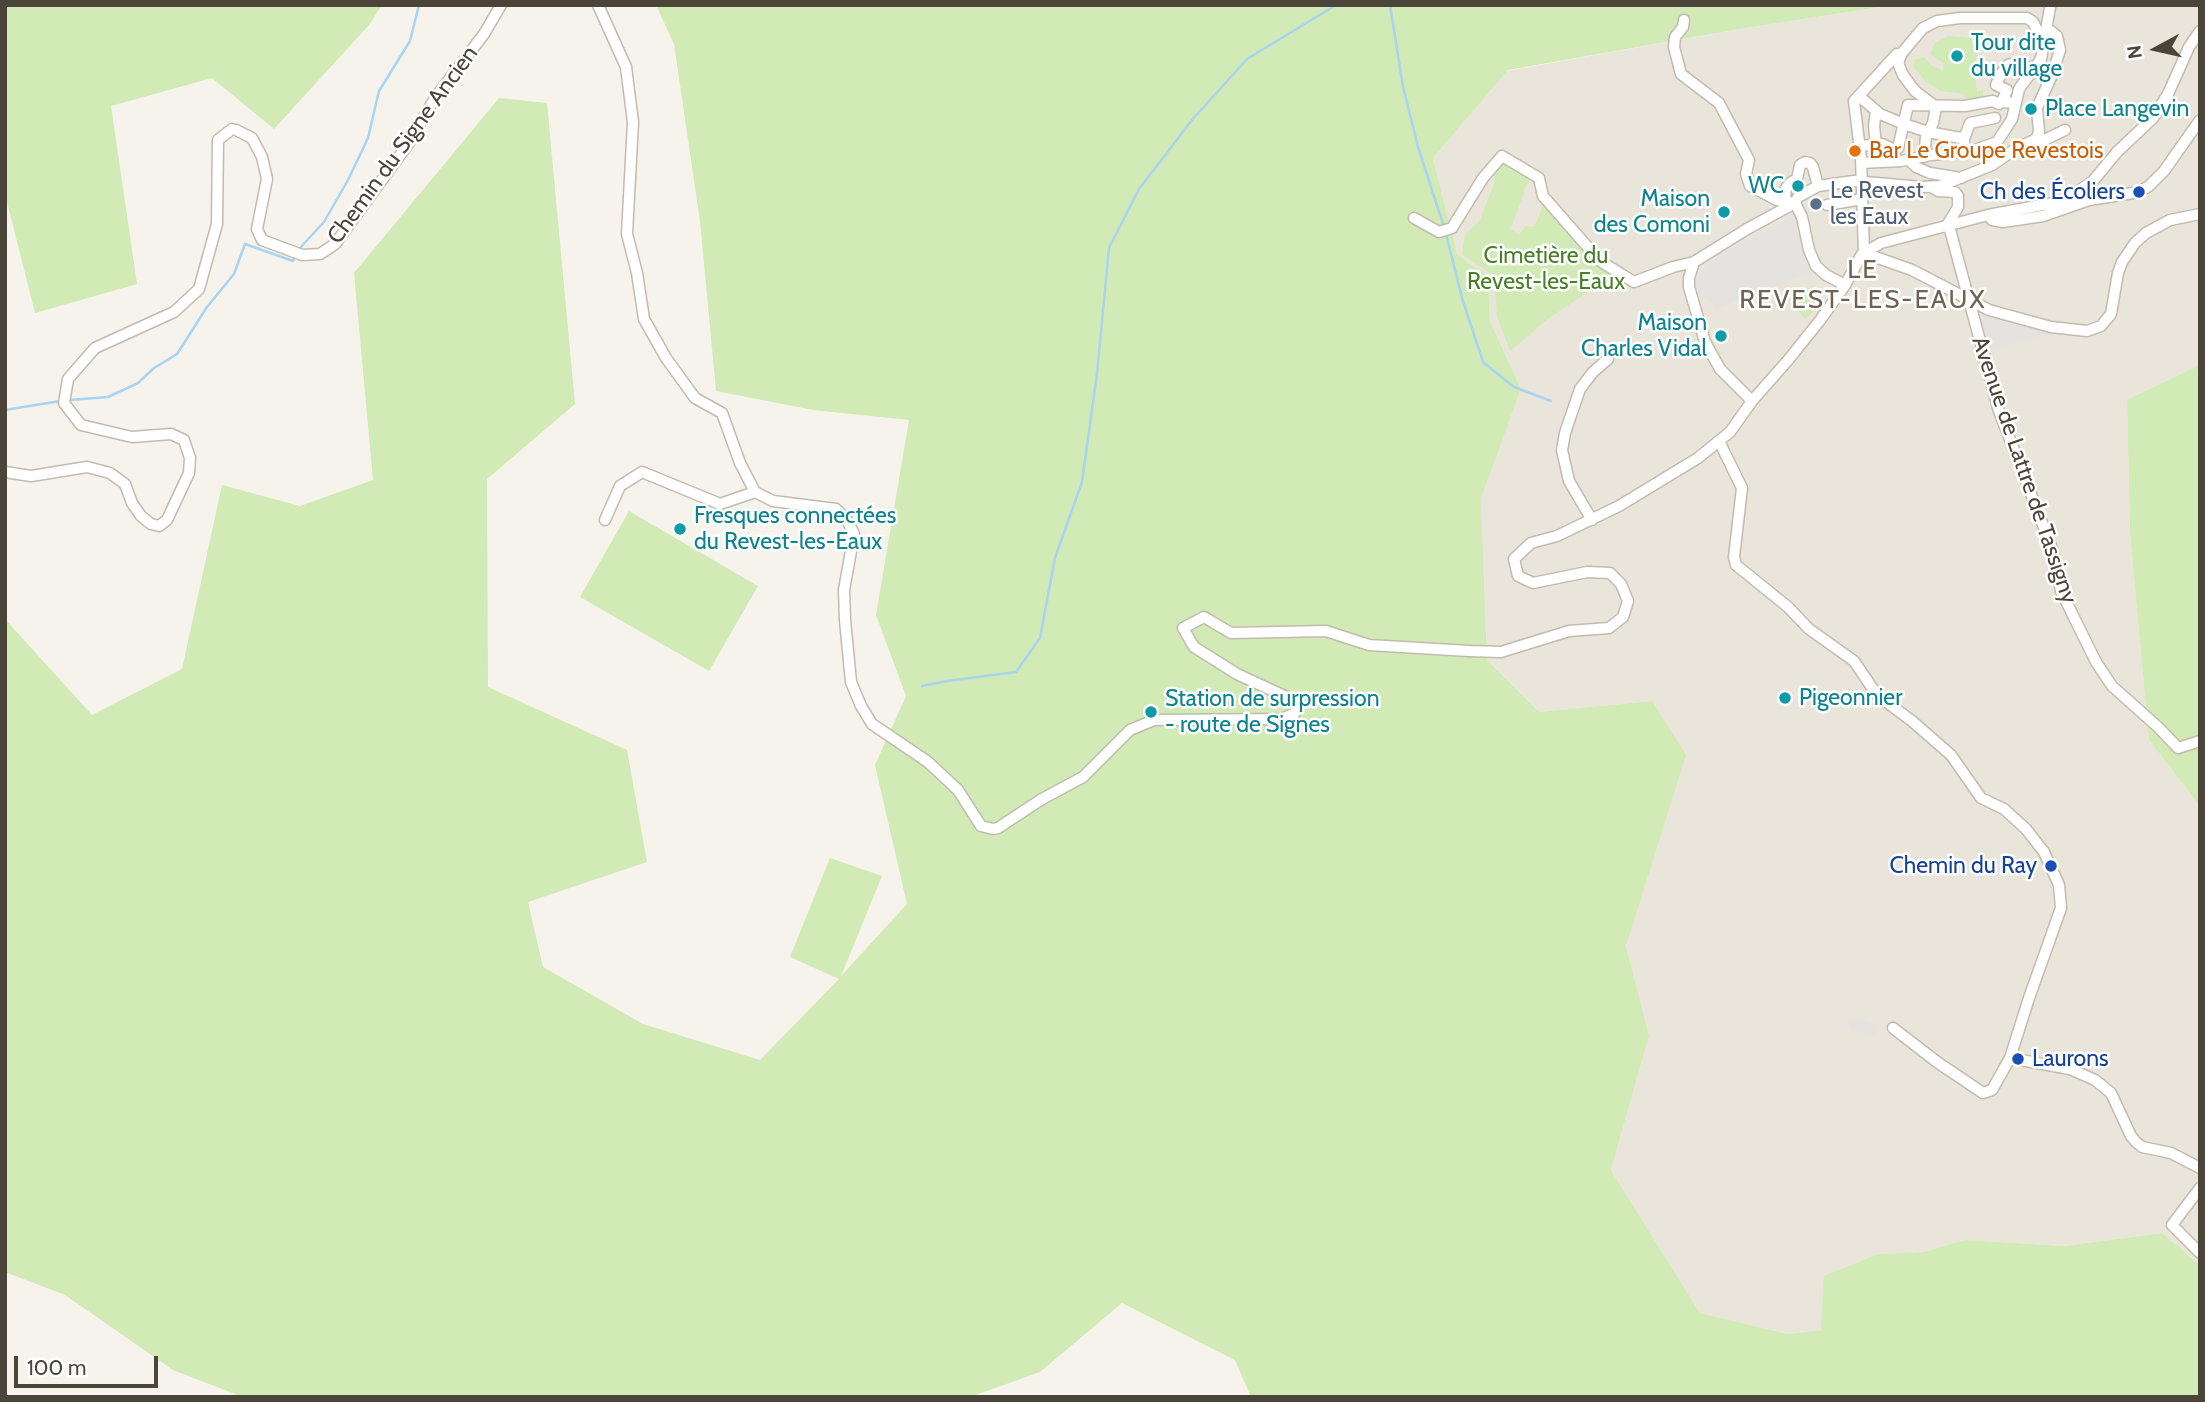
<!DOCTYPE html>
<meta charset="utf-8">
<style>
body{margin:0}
#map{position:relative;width:2205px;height:1402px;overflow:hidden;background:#f6f3ec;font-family:Cabin,sans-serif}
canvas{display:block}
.frame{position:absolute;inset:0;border:7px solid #4b4439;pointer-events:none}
.north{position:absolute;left:2121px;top:14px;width:70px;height:70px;-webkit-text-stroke:5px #fff;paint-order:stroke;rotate:262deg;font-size:19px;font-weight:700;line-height:28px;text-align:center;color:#4b4439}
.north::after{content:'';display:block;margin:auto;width:24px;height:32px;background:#4b4439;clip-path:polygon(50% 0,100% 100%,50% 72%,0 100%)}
.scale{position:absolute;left:14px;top:1356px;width:144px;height:32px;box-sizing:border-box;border:4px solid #4b4439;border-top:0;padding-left:9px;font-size:21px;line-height:24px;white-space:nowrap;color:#4b4439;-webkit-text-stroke:5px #fff;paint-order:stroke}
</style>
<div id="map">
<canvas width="2205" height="1402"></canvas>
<div class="frame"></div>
<div class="north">N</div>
<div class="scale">100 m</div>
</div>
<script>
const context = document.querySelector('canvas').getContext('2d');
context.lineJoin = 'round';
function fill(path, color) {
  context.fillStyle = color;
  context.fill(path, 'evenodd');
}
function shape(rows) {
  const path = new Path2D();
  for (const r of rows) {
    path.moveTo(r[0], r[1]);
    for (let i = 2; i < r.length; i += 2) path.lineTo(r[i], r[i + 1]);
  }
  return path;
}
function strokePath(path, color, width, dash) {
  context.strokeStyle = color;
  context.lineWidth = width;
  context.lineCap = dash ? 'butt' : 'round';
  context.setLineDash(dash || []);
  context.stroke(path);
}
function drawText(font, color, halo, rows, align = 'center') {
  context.font = font + ' Cabin,sans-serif';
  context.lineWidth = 5;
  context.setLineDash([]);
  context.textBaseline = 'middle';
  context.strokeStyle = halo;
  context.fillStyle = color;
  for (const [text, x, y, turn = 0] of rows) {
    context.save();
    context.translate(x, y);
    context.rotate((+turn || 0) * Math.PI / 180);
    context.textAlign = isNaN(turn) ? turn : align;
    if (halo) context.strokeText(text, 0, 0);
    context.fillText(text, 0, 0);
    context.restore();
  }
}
fill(shape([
 [1892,5,2200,5,2200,365,2127,401,2130,533,2149,740,2200,806,2200,1265,2162,1233,2064,1246,1965,1240,1923,1252,1879,1254,1821,1330,1788,1334,1700,1313,1611,1170,1649,1036,1626,946,1635,914,1652,701,1539,712,1487,660,1481,499,1521,389,1490,321,1488,277,1457,254,1433,158,1507,71,1740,29]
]), '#eae5da');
fill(shape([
 [5,5,382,5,369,25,274,129,212,78,111,106,137,284,35,313,5,194],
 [656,5,1892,5,1740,29,1508,70,1433,158,1457,254,1488,277,1490,321,1521,389,1481,499,1487,660,1539,712,1652,701,1686,755,1626,946,1649,1036,1611,1170,1700,1313,1788,1334,1821,1330,1824,1276,1879,1254,1923,1252,1965,1240,2064,1246,2162,1233,2200,1265,2200,1397,1251,1397,1235,1360,1122,1303,1040,1372,970,1397,243,1397,173,1370,65,1295,5,1272,5,619,92,715,182,669,222,485,300,506,373,480,354,273,499,98,547,103,575,404,487,479,488,687,627,750,647,862,528,902,543,967,643,1024,760,1060,839,979,790,957,830,858,882,876,841,976,907,904,875,765,906,696,876,615,909,420,813,410,716,391,700,221,674,44],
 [1948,36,1971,38,1977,54,1974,68,1977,92,1983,90,1984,101,1966,104,1964,94,1941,91,1926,82,1913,66,1915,60,1924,57,1932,66,1943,70,1944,63,1930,54,1935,43],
 [1503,161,1533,176,1526,186,1511,229,1519,235,1526,226,1535,226,1544,203,1626,282,1591,290,1549,318,1510,351,1497,317,1494,276,1462,254,1465,234,1479,222,1494,184,1495,170],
 [1806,292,1819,305,1806,319,1793,306],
 [2200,365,2200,806,2149,740,2130,533,2127,400],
 [629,511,758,586,709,671,580,597]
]), '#d2eab5');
fill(shape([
 [1769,207,1776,211,1689,262,1683,258],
 [1796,214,1797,231,1803,248,1809,263,1817,274,1805,274,1716,309,1710,300,1695,291,1697,279,1702,269,1717,256],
 [1979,312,2050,330,2050,335,1988,350],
 [1858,1018,1872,1023,1878,1028,1874,1035,1851,1031,1846,1021]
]), '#e5e3e0');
strokePath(shape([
 [1390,5,1403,87,1418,147,1444,227],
 [1446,234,1462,298,1483,362,1514,387,1551,401],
 [299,249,324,222,348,180,368,138,379,91,410,41,419,5],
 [70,400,108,397,138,383,154,368,177,354,207,307,234,274,245,244,293,261,294,258],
 [5,410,60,401],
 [922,686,947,681,1016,672,1040,638,1055,558,1082,482,1097,374,1109,248,1139,189,1192,120,1247,59,1336,5]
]), '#a9d4f2', 2.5);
const minor = shape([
 [598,5,626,67,633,122,627,234,637,273,644,319,666,358,695,398,722,413,740,463,755,492],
 [1684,20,1683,27,1675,37,1674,47,1681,74,1719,103,1749,160,1746,174,1750,186,1777,200,1794,203],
 [1859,96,1880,114,1904,124,1928,132,1961,138,1964,139,1965,152],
 [2016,103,2002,102,2007,90,1996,85,2001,74,2008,65,2015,63,2033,69],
 [1964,139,1970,123,1995,118],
 [1876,144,1874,126,1876,111],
 [1860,146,1882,144,1891,148,1895,156],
 [2032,146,2065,130],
 [1892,151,1898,148,1908,105,1965,106,1993,101,1999,104],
 [1924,157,1926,137,1933,123,1936,107,1915,91,1903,75,1898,63,1902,53,1923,28,1937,21,1960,18,2027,18,2033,22,2044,44],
 [1909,160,1916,167,1930,173,1961,178],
 [1861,163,1901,161,1931,155,1972,151,1997,142,2012,119,2019,89,2041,59,2050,7],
 [1933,188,1938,191,1955,192,1958,196,1958,207,1946,227],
 [1788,203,1785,198,1786,188,1790,183,1797,179,1800,165,1805,162,1810,163,1813,167,1818,186],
 [1795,203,1802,217,1809,250,1816,266,1826,275,1845,285],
 [1827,205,1862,199],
 [1988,215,1992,220,2003,222,2043,216,2089,200,2139,192,2149,186,2164,171,2200,120],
 [1414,218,1439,232,1452,228,1483,178,1502,156,1539,178,1543,196,1600,261,1634,282,1673,267,1694,262,1747,229,1795,203,1798,197,1818,186,1854,181,1922,187,1940,186,1992,165,2014,150,2036,139,2039,133,2037,108,2052,75,2060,50,2057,36,2051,31,2046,31],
 [1949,226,1999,411,2053,551,2061,591,2096,662,2112,686,2158,727,2178,748,2200,741],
 [1864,253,1912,270,1989,310,2051,327,2087,331,2101,326,2111,314,2118,273,2122,262,2135,243,2146,233,2170,220,2200,214],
 [1864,253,1861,158,1854,101,1897,54],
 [1694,262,1689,278,1689,287,1705,342,1720,369,1752,401],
 [1719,441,1742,488,1734,557,1736,565,1788,607,1809,629,1854,661,1877,695,1912,721,1951,755,1981,798,2004,809,2026,829,2044,852,2059,885,2061,908,2029,998,2010,1058,1992,1090,1983,1093,1937,1062,1893,1028],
 [5,472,31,476,87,467,110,473,125,484,132,503,141,516,151,524,159,526,167,520,189,473,190,458,184,440,171,434,132,437,81,425,64,403,68,379,95,348,174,312,199,289,217,224,218,140,232,129,236,130,252,138,262,157,267,179,257,229,262,240,302,255,320,254,335,244,409,143,435,98,484,34,501,5],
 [605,520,620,486,642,472,720,504,755,492,773,501,836,509,847,520,854,534,844,590,845,620,851,682,861,706,872,724,928,762,958,790,981,826,993,829,998,828,1042,799,1083,777,1130,730,1154,720,1282,719,1295,713,1297,708,1291,699,1237,674,1194,647,1183,628,1204,617,1231,633,1326,631,1369,645,1469,651,1501,652,1569,631,1609,628,1623,617,1628,601,1621,584,1610,573,1587,572,1533,583,1518,576,1514,559,1531,543,1557,536,1619,506,1698,458,1730,432,1752,401,1789,359,1821,319,1845,285,1862,254,1881,243,1988,215,2053,203,2074,194,2093,181,2117,152,2153,118,2168,94,2189,47,2200,31],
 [1592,520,1569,481,1562,450,1565,433,1580,389,1593,372,1608,359],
 [2010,1058,2070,1069,2095,1080,2111,1093,2131,1136,2136,1142,2142,1147,2171,1153,2200,1168],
 [2200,1188,2172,1225,2200,1253]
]);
strokePath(minor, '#c2bbae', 13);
strokePath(minor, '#fff', 10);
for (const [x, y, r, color] of [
 [1957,56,7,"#0f9aa8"],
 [2031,109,7,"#0f9aa8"],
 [1855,151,7,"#e8710a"],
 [1798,186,7,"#0f9aa8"],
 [2139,192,7,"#1a4fb4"],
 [1816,204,7,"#5c6f8a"],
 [1724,212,7,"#0f9aa8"],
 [1721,336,7,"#0f9aa8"],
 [680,529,7,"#0f9aa8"],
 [1785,698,7,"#0f9aa8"],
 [1151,712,7,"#0f9aa8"],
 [2051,866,7,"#1a4fb4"],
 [2018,1059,7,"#1a4fb4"]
]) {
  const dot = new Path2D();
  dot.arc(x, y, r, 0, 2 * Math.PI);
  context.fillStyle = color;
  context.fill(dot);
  strokePath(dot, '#fff', 2.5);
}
drawText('23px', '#0d838f', '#fff', [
 ["Tour dite",1971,43],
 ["du village",1971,69],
 ["Place Langevin",2045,109],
 ["WC",1784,186,"right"],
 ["Maison",1710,199,"right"],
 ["des Comoni",1710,225,"right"],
 ["Maison",1707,323,"right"],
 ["Charles Vidal",1707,349,"right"],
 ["Fresques connectées",694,516],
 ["du Revest-les-Eaux",694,542],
 ["Pigeonnier",1799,698],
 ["Station de surpression",1165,699],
 ["- route de Signes",1165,725]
], 'left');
drawText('23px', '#4b4439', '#fff', [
 ["Chemin du Signe Ancien",403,145,-54],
 ["Avenue de Lattre de Tassigny",2024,470,71]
]);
drawText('23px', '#c56008', '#fff', [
 ["Bar Le Groupe Revestois",1869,151]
], 'left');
drawText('23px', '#4e5e75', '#fff', [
 ["Le Revest",1830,191],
 ["les Eaux",1830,217]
], 'left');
drawText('23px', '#164399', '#fff', [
 ["Ch des Écoliers",2125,192],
 ["Chemin du Ray",2037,866],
 ["Laurons",2032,1059,"left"]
], 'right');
drawText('23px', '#4a7f2a', '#fff', [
 ["Cimetière du",1546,256],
 ["Revest-les-Eaux",1546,282]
]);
context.letterSpacing = '2px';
drawText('26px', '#6e6250', '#fff', [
 ["LE",1863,270],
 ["REVEST-LES-EAUX",1863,300]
]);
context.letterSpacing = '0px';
</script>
